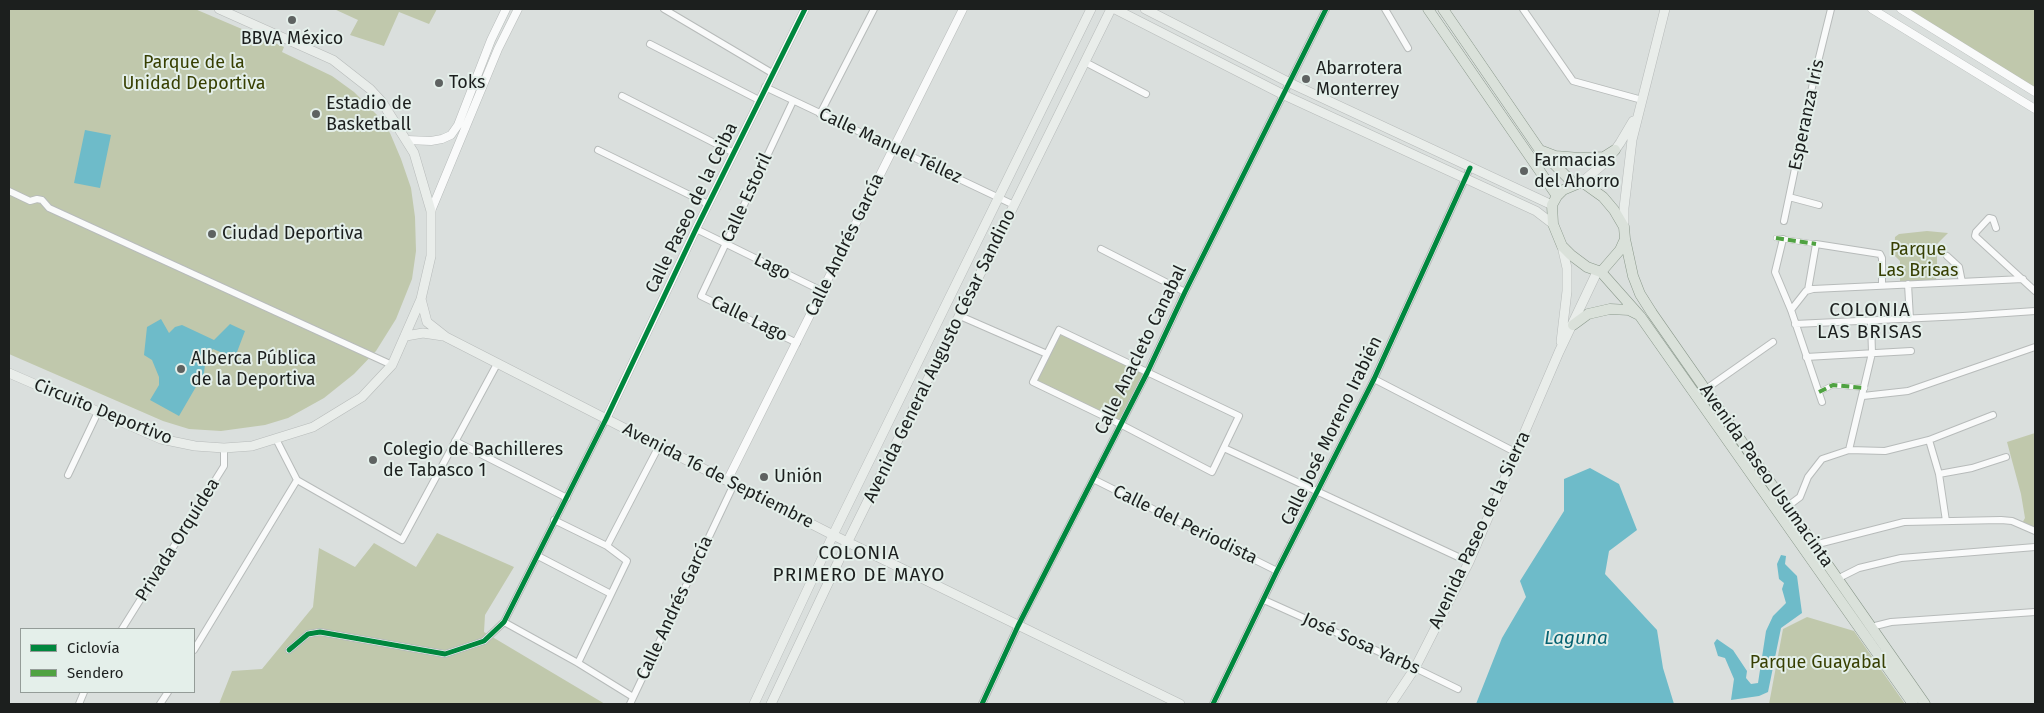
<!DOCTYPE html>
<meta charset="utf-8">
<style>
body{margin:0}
#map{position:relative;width:2044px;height:713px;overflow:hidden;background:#dadfdd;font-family:"Fira Sans",sans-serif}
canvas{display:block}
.frame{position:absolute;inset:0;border:10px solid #1c1f1e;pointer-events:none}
.legend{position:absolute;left:20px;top:628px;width:175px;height:65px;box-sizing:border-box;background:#e4efea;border:1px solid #949c98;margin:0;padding:6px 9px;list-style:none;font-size:15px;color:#1c1f1e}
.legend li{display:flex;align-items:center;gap:10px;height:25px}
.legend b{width:25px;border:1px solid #949c98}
</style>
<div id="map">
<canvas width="2044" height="713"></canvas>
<div class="frame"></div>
<ul class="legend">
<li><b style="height:6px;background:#00873e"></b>Ciclovía</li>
<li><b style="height:6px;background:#4fa241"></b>Sendero</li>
</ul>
</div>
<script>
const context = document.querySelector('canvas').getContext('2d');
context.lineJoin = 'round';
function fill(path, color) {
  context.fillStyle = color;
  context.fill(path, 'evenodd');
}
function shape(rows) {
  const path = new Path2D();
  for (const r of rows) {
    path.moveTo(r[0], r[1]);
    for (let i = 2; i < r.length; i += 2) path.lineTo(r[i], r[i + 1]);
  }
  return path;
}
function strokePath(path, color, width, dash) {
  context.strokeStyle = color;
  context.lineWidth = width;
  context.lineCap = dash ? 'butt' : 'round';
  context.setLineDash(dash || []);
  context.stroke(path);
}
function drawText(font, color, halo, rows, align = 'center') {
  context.font = font + ' "Fira Sans",sans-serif';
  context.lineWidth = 4;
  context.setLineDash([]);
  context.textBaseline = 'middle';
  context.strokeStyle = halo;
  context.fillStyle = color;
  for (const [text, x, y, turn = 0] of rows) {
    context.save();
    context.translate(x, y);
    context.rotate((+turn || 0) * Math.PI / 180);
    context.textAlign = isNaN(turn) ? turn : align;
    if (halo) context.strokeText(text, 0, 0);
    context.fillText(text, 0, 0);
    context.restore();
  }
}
fill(shape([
 [9,9,195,9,284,47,282,52,332,76,354,92,379,117,390,133,401,159,411,188,415,217,416,251,412,279,396,319,376,351,354,374,324,398,288,418,265,425,221,431,189,429,163,421,9,354],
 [334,9,437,9,429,24,399,12,384,46,350,35,358,20],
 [1901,9,2035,9,2035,92],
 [1927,231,1948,233,1934,247,1937,252,1937,269,1935,273,1937,283,1900,284,1900,261,1894,255,1895,237,1899,234],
 [1059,330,1147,373,1120,424,1033,382],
 [2035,433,2035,531,2021,525,2025,518,2021,494,2007,442],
 [437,533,514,567,485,615,484,632,605,704,219,704,232,671,262,669,313,607,319,548,355,567,374,543,416,567],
 [1807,617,1854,631,1905,704,1769,704,1783,629]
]), '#c0c8ac');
fill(shape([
 [85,130,111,135,100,188,74,183],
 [161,319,169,333,175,327,182,325,214,340,230,324,245,331,237,352,230,356,213,349,206,356,204,373,179,416,150,400,159,385,159,377,152,360,144,355,147,327],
 [1590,468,1619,484,1637,530,1609,551,1605,574,1657,630,1663,668,1674,704,1476,704,1502,638,1526,597,1520,581,1564,511,1564,479],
 [1781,555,1786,556,1785,564,1797,576,1802,613,1781,628,1768,692,1759,696,1731,700,1734,679,1725,658,1718,656,1714,643,1717,639,1733,650,1747,671,1746,678,1751,684,1758,683,1766,631,1773,616,1786,603,1782,589,1784,583,1779,579,1777,564]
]), '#6ebbc9');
const pedestrian = shape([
 [1776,238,1816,244],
 [1819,392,1833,385,1865,388]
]);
const minor = shape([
 [664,9,772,73],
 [1385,9,1408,48],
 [1523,9,1573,81,1642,100],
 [650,44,759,100],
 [1085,62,1146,94],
 [765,87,1014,205],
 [622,96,734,153],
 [793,101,701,296,797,343],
 [820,114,874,9],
 [598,150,708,204],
 [9,191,30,201,37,199,42,200,49,208,392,365],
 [1789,197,1819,205],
 [1784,221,1814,78,1831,9],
 [1996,228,1993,219,1989,218,1976,232,1975,236,2035,291],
 [696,229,822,291],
 [1783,239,1775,272,1791,310,1822,402],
 [1101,249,1185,292],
 [1947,256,1959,267,1962,282],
 [1908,284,1910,319],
 [1808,290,1816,244,1880,254,1882,258,1882,285],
 [1791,310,1806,291,1813,289,2023,279],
 [960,316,1047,354],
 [1795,324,1963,316,2035,311],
 [1059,330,1239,416,1212,472,1120,424,1033,382,1059,330],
 [1806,357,1911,351],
 [1374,379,1517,453],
 [1706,389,1773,342],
 [1863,396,1908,391,2035,347],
 [276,439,297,480],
 [1929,440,1939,474,1946,521],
 [455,441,567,498],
 [1224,448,1469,562],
 [1849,450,1872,353,1871,321],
 [1939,474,1972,468,2006,457],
 [68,475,98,412],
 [1093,479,1277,571],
 [297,480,402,540,497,364],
 [1788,506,1800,497,1808,477,1822,459,1849,450,1885,451,1929,440,1993,415],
 [554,520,607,546,627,561,578,663],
 [1814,545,1904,522,2001,520,2012,521,2035,531],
 [607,546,659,446],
 [538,556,611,594],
 [1837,579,1859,568,1901,558,2035,547],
 [1264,600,1415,668,1458,689],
 [504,622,578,663,633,697],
 [1871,627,1891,622,2035,612],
 [122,629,224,466,224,448],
 [194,650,297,480],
 [289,650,308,634,320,632,445,654,484,641,504,622,606,419],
 [79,704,84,692],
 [160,704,168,692],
 [630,704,734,484],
 [982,704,1018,626,1147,373,1185,292,1326,9],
 [1213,704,1277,571,1374,379,1470,168]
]);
const tertiary = shape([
 [1872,9,2035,109],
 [1901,9,2035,92],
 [407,140,431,141,442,139,451,135,458,125,491,40,506,9],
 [431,211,498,49,518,9],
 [606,419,696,229,805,9],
 [727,481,963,9]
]);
const secondary = shape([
 [1115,9,1284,95,1536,211,1553,224],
 [1145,9,1290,83,1552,205],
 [1582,182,1608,160,1620,143,1633,121],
 [1624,227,1624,208,1632,140,1665,9],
 [421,299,427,322,446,337,833,535,1180,704],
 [406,336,423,333,443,336],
 [1561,342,1567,291,1567,268,1562,246],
 [9,373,161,439,195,446,224,448,252,446,313,427,362,397,392,365,421,299,431,256,431,211,414,153,382,102,370,89,333,60,219,9],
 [754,704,833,535,1091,9],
 [771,704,848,541,1111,9],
 [1391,704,1415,668,1469,562,1559,352,1597,272]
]);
const primary = shape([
 [1428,9,1557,196],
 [1443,9,1539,149,1574,184],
 [1542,151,1555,156,1580,158,1604,157,1615,150],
 [1582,182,1603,197,1614,210,1624,227,1625,239,1620,250,1601,272,1587,267,1571,255,1562,246,1553,224,1552,205,1557,196,1563,190,1582,182],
 [1625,239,1633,276,1640,294,1652,313,1925,704],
 [1601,272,1640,316,1913,704],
 [1573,325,1588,314,1610,309,1629,310,1639,315]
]);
strokePath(pedestrian, '#b7bbba', 6);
strokePath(minor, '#b7bbba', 8);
strokePath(tertiary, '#b7bbba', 9);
strokePath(secondary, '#b7bbba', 10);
strokePath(primary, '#8b998c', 11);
strokePath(pedestrian, '#f9fafa', 5);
strokePath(minor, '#f9fafa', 6);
strokePath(tertiary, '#f9fafa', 8);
strokePath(secondary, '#e9edea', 9);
strokePath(primary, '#dae1da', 10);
strokePath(shape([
 [1776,238,1816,244],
 [1819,392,1833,385,1865,388]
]), '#4fa241', 4, [8, 4]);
strokePath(shape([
 [289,650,308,634,320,632,445,654,484,641,504,622,606,419,696,229,805,9],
 [982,704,1018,626,1147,373,1185,292,1326,9],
 [1213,704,1277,571,1374,379,1470,168]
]), '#00873e', 5);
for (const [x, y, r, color] of [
 [292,20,5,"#5e6261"],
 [1306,79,5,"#5e6261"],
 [439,83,5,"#5e6261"],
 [316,114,5,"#5e6261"],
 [1524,171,5,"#5e6261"],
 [212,234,5,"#5e6261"],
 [181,369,5,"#5e6261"],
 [373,460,5,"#5e6261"],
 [764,477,5,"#5e6261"]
]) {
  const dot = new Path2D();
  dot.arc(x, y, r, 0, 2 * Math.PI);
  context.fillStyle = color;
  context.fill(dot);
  strokePath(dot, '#e4efea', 2);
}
drawText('18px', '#1c1f1e', '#e4efea', [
 ["BBVA México",292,39,"center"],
 ["Abarrotera",1316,69],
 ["Monterrey",1316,90],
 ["Toks",449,83],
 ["Estadio de",326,104],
 ["Basketball",326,125],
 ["Farmacias",1534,161],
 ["del Ahorro",1534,182],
 ["Ciudad Deportiva",222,234],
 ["Alberca Pública",191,359],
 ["de la Deportiva",191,380],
 ["Colegio de Bachilleres",383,450],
 ["de Tabasco 1",383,471],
 ["Unión",774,477]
], 'left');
drawText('18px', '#373f02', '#e4efea', [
 ["Parque de la",194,63],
 ["Unidad Deportiva",194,84],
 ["Parque",1918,250],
 ["Las Brisas",1918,271],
 ["Parque Guayabal",1818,663]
]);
drawText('18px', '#1c1f1e', '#e4efea', [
 ["Esperanza Iris",1807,115,-78],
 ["Calle Manuel Téllez",890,146,25],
 ["Calle Estoril",747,198,-65],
 ["Calle Paseo de la Ceiba",692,208,-64],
 ["Calle Andrés García",845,245,-64],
 ["Lago",772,267,26],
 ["Calle Lago",749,319,26],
 ["Calle Anacleto Canabal",1141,350,-64],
 ["Avenida General Augusto César Sandino",940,356,-64],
 ["Circuito Deportivo",103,412,22],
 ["Calle José Moreno Irabién",1332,431,-64],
 ["Avenida 16 de Septiembre",718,476,27],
 ["Avenida Paseo Usumacinta",1766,476,55],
 ["Calle del Periodista",1185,525,26],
 ["Avenida Paseo de la Sierra",1480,530,-65],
 ["Privada Orquídea",178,540,-58],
 ["Calle Andrés García",675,608,-65],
 ["José Sosa Yarbs",1361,644,24]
]);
context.letterSpacing = '1px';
drawText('19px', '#1c1f1e', '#e4efea', [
 ["COLONIA",1870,311],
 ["LAS BRISAS",1870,333],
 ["COLONIA",859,554],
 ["PRIMERO DE MAYO",859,576]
]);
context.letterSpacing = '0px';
drawText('italic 19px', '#066272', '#e4efea', [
 ["Laguna",1576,639]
]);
</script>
